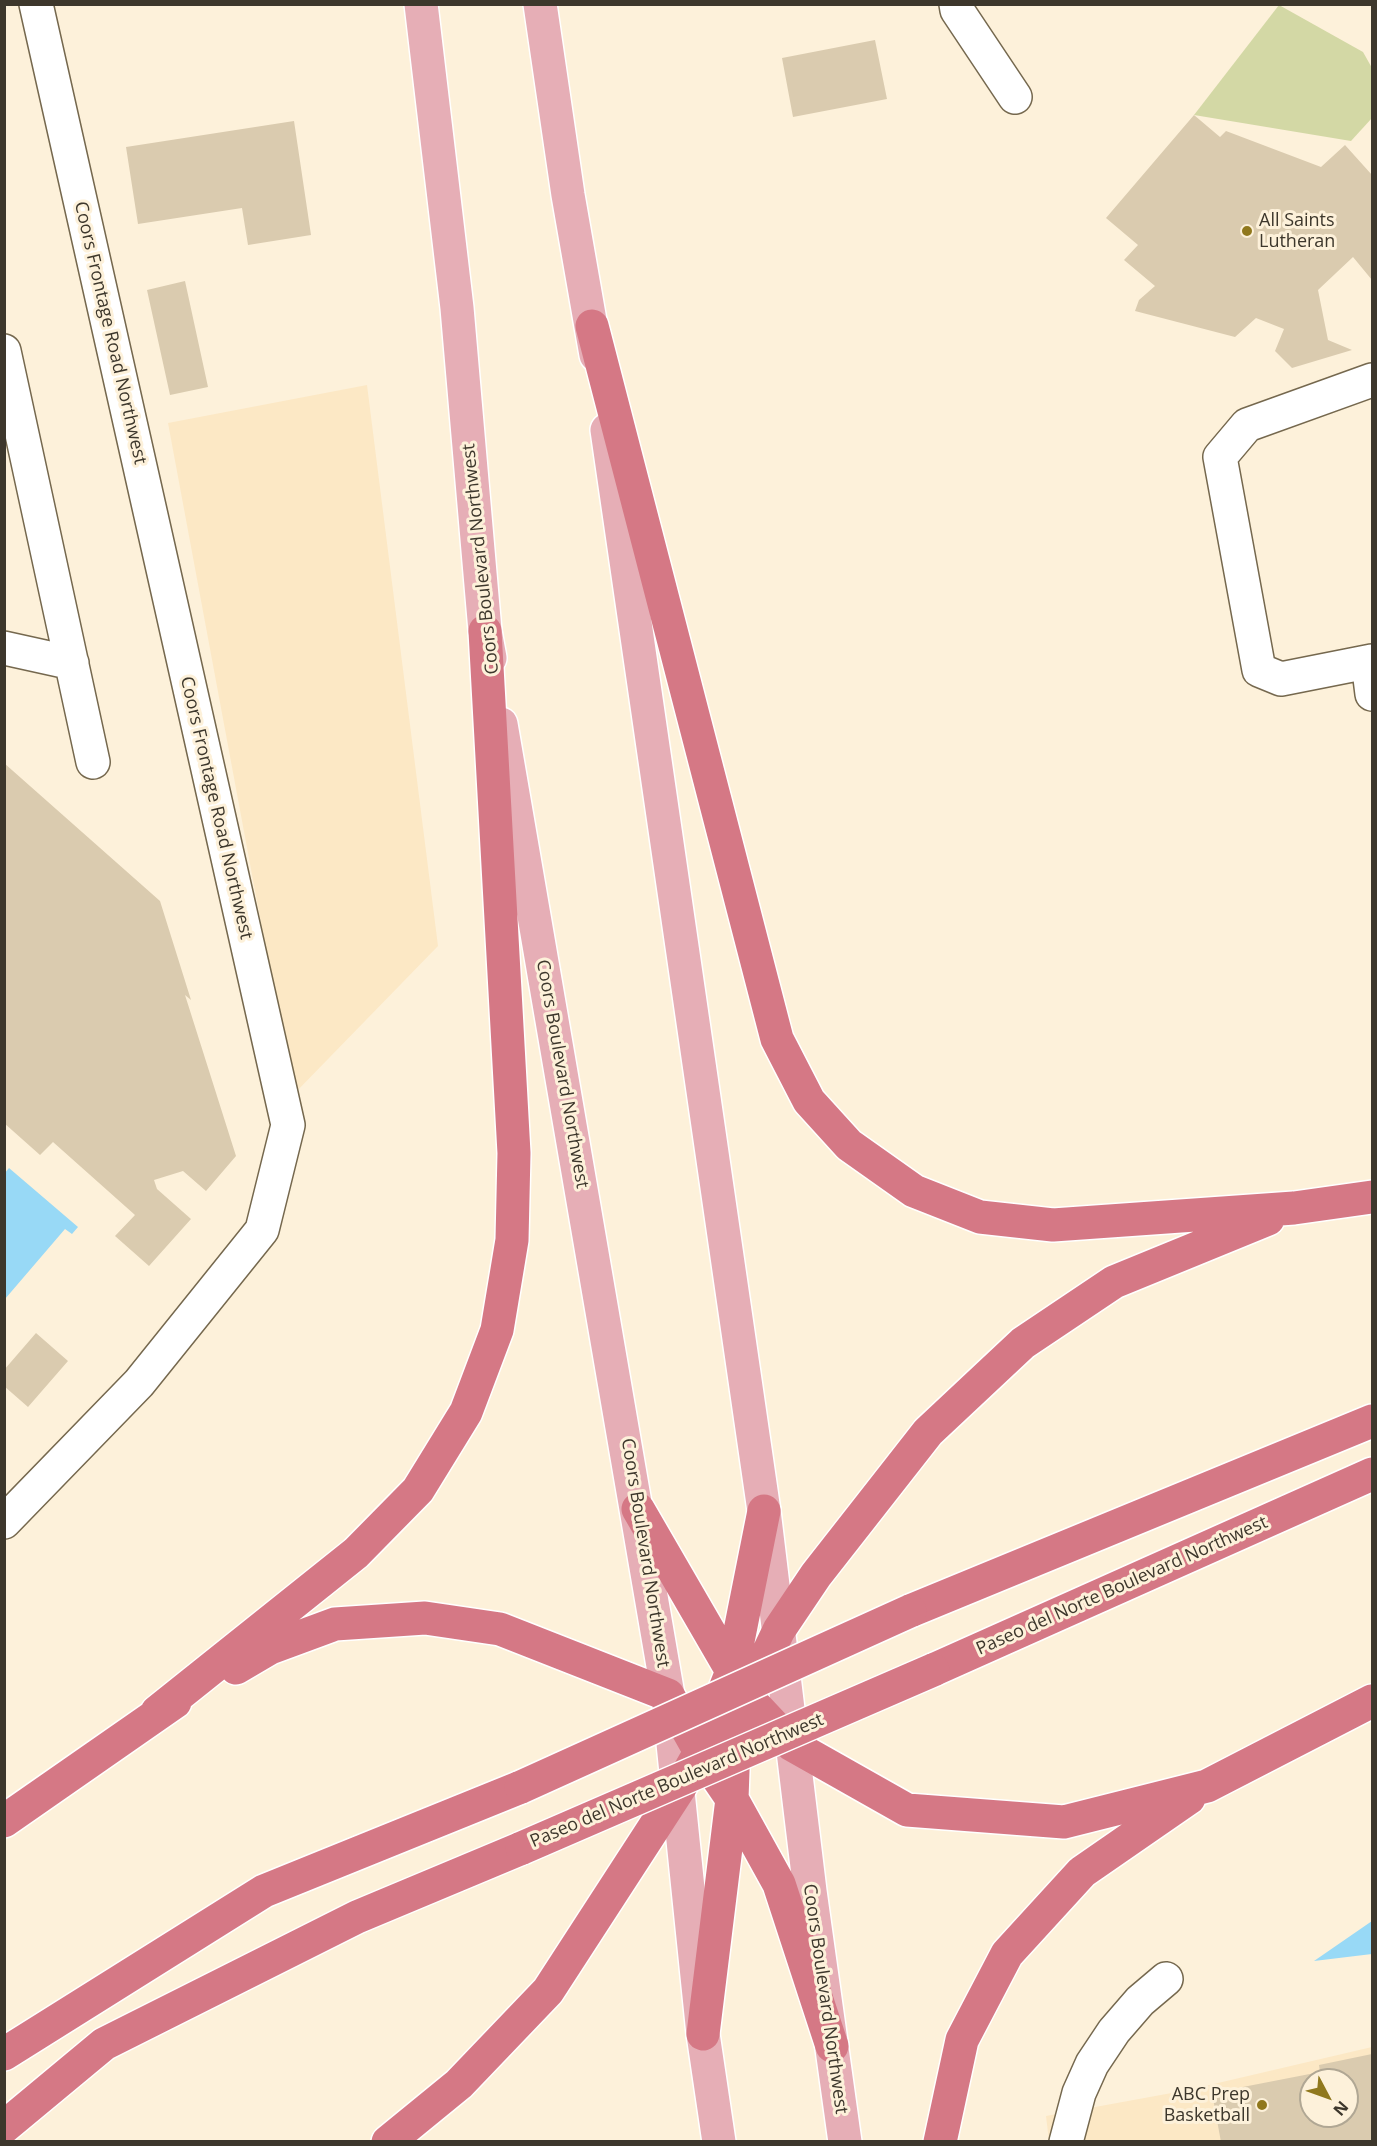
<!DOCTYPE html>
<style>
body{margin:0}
#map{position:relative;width:1377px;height:2146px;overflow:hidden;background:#fdf1da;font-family:"Open Sans",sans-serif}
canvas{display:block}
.frame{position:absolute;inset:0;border:6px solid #3d372c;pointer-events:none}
.north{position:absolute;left:1299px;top:2068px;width:60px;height:60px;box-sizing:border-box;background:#fdf1da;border:2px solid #b0a794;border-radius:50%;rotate:131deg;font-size:16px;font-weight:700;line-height:24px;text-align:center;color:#3d372c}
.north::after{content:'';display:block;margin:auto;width:21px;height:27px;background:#90781d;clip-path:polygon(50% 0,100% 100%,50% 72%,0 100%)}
</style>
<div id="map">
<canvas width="1377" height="2146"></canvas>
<div class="frame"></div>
<div class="north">N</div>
</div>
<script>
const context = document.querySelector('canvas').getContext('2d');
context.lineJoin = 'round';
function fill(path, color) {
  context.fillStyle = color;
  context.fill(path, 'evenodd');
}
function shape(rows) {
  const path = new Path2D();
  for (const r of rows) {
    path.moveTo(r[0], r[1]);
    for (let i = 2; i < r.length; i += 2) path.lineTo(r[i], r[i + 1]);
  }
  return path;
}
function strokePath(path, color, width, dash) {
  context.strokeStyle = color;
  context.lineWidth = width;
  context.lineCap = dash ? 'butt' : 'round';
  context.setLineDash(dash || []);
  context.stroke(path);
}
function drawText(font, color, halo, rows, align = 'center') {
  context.font = font + ' "Open Sans",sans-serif';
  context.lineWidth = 6;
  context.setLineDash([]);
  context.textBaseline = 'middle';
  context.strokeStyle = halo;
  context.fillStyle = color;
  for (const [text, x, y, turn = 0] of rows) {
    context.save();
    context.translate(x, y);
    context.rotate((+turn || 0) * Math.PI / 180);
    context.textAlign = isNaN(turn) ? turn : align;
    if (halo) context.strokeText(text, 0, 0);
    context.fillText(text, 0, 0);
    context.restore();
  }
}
fill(shape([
 [367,385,438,946,293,1095,168,423],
 [1372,2047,1372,2141,1049,2141,1046,2116,1188,2090],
 [1311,2080,1347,2080,1347,2116,1311,2116]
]), '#fce8c5');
fill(shape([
 [1279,5,1363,52,1372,68,1372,118,1351,141,1194,115]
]), '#d3d8a5');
fill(shape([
 [9,1168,78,1227,72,1234,65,1229,5,1299,4,1174],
 [1372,1921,1372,1954,1314,1961]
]), '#98d9f6');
fill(shape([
 [875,40,887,99,793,117,782,58],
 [1194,115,1220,137,1226,131,1321,167,1345,145,1372,175,1372,280,1353,257,1318,290,1328,340,1352,350,1292,368,1275,351,1284,329,1256,318,1235,337,1135,311,1139,300,1155,286,1124,260,1138,245,1106,218],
 [294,121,311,235,248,245,242,208,138,224,126,147],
 [185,281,208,387,170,395,147,290],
 [4,763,160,901,191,1000,185,995,236,1156,206,1191,183,1171,154,1180,157,1189,191,1219,149,1266,115,1236,135,1215,53,1142,40,1155,4,1123],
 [36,1333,68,1361,28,1407,4,1386,4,1370],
 [1372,2054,1372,2142,1221,2142,1212,2093,1320,2072,1319,2065],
 [1311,2080,1347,2080,1347,2116,1311,2116]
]), '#dacbaf');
const minor = shape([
 [956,4,957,10,1015,97],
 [4,351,93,762],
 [1372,380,1247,425,1220,457,1259,670,1281,679,1372,661],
 [4,648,72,663],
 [1368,662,1372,694],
 [4,1522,139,1383,262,1230,288,1125,36,4],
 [1066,2142,1079,2093,1092,2064,1114,2031,1140,2001,1166,1979]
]);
const major = shape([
 [421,4,457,308,485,631,490,658],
 [540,4,568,195,596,355],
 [607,430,764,1511,810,1891,845,2142],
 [501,724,668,1695,703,2034,719,2142]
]);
const highway = shape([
 [592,326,777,1039,809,1101,849,1145,914,1191,980,1217,1053,1225,1294,1208,1372,1197],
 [638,1509,747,1697,792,1745,907,1810,1064,1822,1207,1786,1372,1701],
 [910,1611,1372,1421],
 [236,1668,270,1648,335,1624,425,1618,500,1629,668,1695,700,1752,732,1799,779,1884,832,2046],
 [933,1670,1372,1474],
 [157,1712,356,1553,418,1490,466,1412,497,1330,512,1240,514,1153,485,631],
 [4,1821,175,1702],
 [703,2034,732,1799,734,1742,747,1697,779,1630,816,1575,928,1432,1023,1343,1114,1282,1268,1219],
 [4,2054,264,1891,521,1787],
 [4,2127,104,2044,357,1917,522,1848],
 [388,2142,459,2084,548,1991,679,1789,700,1752,732,1671,764,1511],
 [940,2142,962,2040,1007,1954,1082,1872,1189,1798]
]);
strokePath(minor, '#75684e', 36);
strokePath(major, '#fff', 36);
strokePath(highway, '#fff', 36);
strokePath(minor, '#fff', 33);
strokePath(major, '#e6aeb6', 33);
strokePath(highway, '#d57885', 33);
const highwayBridge = shape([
 [521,1787,910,1611],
 [522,1848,933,1670]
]);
strokePath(highwayBridge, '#fff', 36, []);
strokePath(highwayBridge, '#d57885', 33);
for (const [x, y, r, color] of [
 [1247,231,6,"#90781d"],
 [1262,2105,6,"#90781d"]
]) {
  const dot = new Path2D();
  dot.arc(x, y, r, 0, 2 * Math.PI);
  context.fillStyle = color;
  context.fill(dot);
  strokePath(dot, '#fdf1da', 2);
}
drawText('18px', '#3d372c', '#fdf1da', [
 ["All Saints",1259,221],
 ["Lutheran",1259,242],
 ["ABC Prep",1250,2095,"right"],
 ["Basketball",1250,2116,"right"]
], 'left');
drawText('18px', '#3d372c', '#fdf1da', [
 ["Coors Frontage Road Northwest",110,333,77],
 ["Coors Boulevard Northwest",481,559,-96],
 ["Coors Frontage Road Northwest",216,808,77],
 ["Coors Boulevard Northwest",562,1074,80],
 ["Coors Boulevard Northwest",645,1553,81],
 ["Paseo del Norte Boulevard Northwest",1122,1586,-24],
 ["Paseo del Norte Boulevard Northwest",677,1781,-23],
 ["Coors Boulevard Northwest",825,1999,82]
]);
</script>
